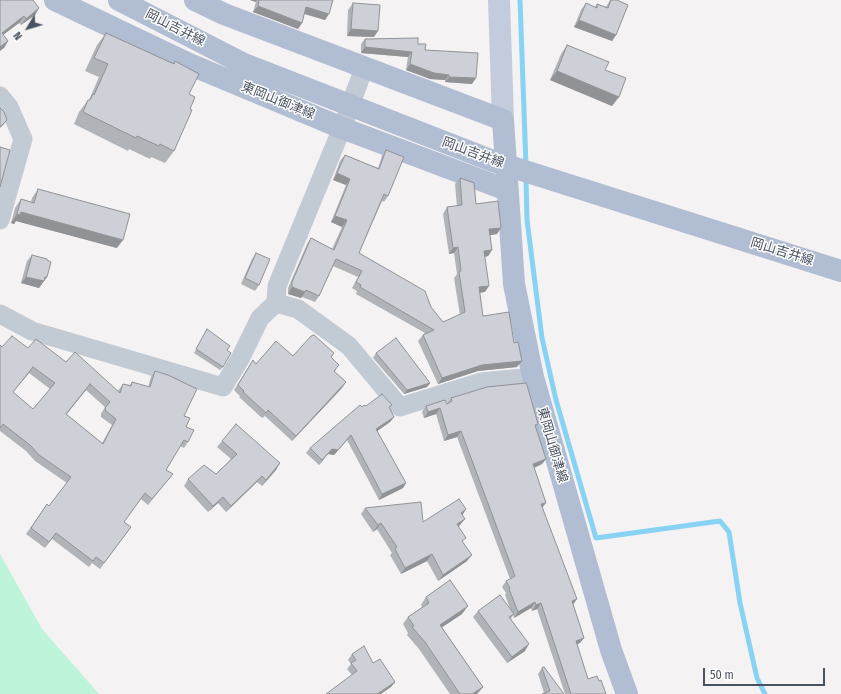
<!DOCTYPE html>
<meta charset="utf-8">
<style>
body{margin:0}
#map{position:relative;width:841px;height:694px;overflow:hidden;background:#f4f2f2;font-family:"Fira Sans Condensed",sans-serif}
canvas{display:block}
.north{position:absolute;left:8px;top:8px;width:40px;height:40px;-webkit-text-stroke:3px #fff;paint-order:stroke;rotate:232deg;font-size:11px;font-weight:700;line-height:16px;text-align:center;color:#485261}
.north::after{content:'';display:block;margin:auto;width:14px;height:18px;background:#485261;clip-path:polygon(50% 0,100% 100%,50% 72%,0 100%)}
.scale{position:absolute;left:703px;top:668px;width:122px;height:18px;box-sizing:border-box;border:2px solid #485261;border-top:0;padding-left:5px;font-size:12px;line-height:14px;white-space:nowrap;color:#485261;-webkit-text-stroke:3px #fff;paint-order:stroke}
</style>
<div id="map">
<canvas width="841" height="694"></canvas>
<div class="north">N</div>
<div class="scale">50 m</div>
</div>
<script>
const context = document.querySelector('canvas').getContext('2d');
context.lineJoin = 'round';
function fill(path, color) {
  context.fillStyle = color;
  context.fill(path, 'evenodd');
}
function shape(rows) {
  const path = new Path2D();
  for (const r of rows) {
    path.moveTo(r[0], r[1]);
    for (let i = 2; i < r.length; i += 2) path.lineTo(r[i], r[i + 1]);
  }
  return path;
}
function strokePath(path, color, width, dash) {
  context.strokeStyle = color;
  context.lineWidth = width;
  context.lineCap = dash ? 'butt' : 'round';
  context.setLineDash(dash || []);
  context.stroke(path);
}
function drawText(font, color, halo, rows, align = 'center') {
  context.font = font + ' "Fira Sans Condensed","Noto Sans JP",sans-serif';
  context.lineWidth = 3;
  context.setLineDash([]);
  context.textBaseline = 'middle';
  context.strokeStyle = halo;
  context.fillStyle = color;
  for (const [text, x, y, turn = 0] of rows) {
    context.save();
    context.translate(x, y);
    context.rotate((+turn || 0) * Math.PI / 180);
    context.textAlign = isNaN(turn) ? turn : align;
    if (halo) context.strokeText(text, 0, 0);
    context.fillText(text, 0, 0);
    context.restore();
  }
}
fill(shape([
 [0,554,42,629,99,694,0,694]
]), '#bef4d9');
strokePath(shape([
 [520,0,526,166],
 [526,178,527,220,542,338,556,400,596,538,720,521,729,532,740,603,757,678,765,694]
]), '#88d2f4', 5);
strokePath(shape([
 [0,96,9,107,23,139,0,220],
 [276,303,298,309,349,346,400,407,481,382,533,377],
 [0,314,32,331,223,387,240,359,260,318,276,303,277,286,342,128,364,68]
]), '#c2cad4', 19);
strokePath(shape([
 [499,0,503,120]
]), '#c3ccdc', 22);
strokePath(shape([
 [55,0,189,64,342,128,507,190],
 [119,0,244,64,334,99],
 [195,0,224,14,503,120,514,284,533,377,611,650,627,694]
]), '#b0bdd2', 22);
strokePath(shape([
 [334,99,493,161,841,271]
]), '#b0bdd2', 22);
fill(shape([
 [0,0,39,8,35,15,21,25,19,23,3,35,8,41,4,48],
 [250,0,333,0,325,20,304,14,302,23,298,29,253,12,256,2],
 [610,0,611,0,616,35,612,41,574,27,581,10,586,3,595,7,597,4,606,7],
 [353,3,374,37,347,36,348,10],
 [106,33,173,63,175,61,189,94,190,109,174,151,165,163,151,157,150,159,129,149,128,151,74,124,79,112,88,100,89,100,99,77,85,71,97,45],
 [365,39,418,44,425,50,472,84,445,82,445,80,430,79,406,70,408,57,361,53,361,44],
 [567,45,605,70,612,106,550,80,561,54],
 [386,150,388,196,384,202,382,201,359,253,431,307,443,322,460,315,454,278,457,274,454,253,449,254,443,214,447,207,457,206,455,184,460,178,476,204,497,234,490,235,492,250,488,256,485,257,485,292,480,293,483,316,517,367,478,371,438,384,418,341,423,335,425,333,356,294,357,291,352,288,358,277,333,266,319,296,315,302,302,297,301,298,288,294,288,288,307,244,311,238,332,249,342,227,331,222,346,185,333,180,340,161,345,155,378,168,382,156],
 [38,189,117,248,16,221,14,224,11,223,15,208,21,199,31,202,32,198],
 [256,253,259,285,255,291,241,284,252,259],
 [32,255,42,284,39,288,21,283,27,261],
 [207,329,227,350,223,367,220,370,194,353],
 [0,345,2,347,28,348,66,362,118,391,123,384,130,385,132,382,148,387,151,377,155,371,184,416,188,442,184,448,180,446,166,470,173,474,148,505,141,499,124,522,131,527,100,569,92,563,89,567,52,539,45,548,26,534,47,504,49,506,67,483,35,461,26,451,0,431],
 [29,373,50,389,33,409,13,392],
 [86,390,105,407,101,414,101,417,112,425,102,443,66,414],
 [334,353,331,357,336,370,334,372,342,388,292,441,265,416,262,418,239,397,240,396,234,390,253,360,256,364,293,356],
 [376,353,430,383,427,387,404,394,373,358],
 [451,398,538,424,536,427,546,459,542,464,534,468,542,508,584,638,580,643,577,644,588,679,599,681,606,694,565,694,537,609,532,611,531,608,514,618,513,615,511,619,525,651,507,663,473,617,478,611,511,611,505,595,506,593,502,587,506,581,510,579,457,437,444,441,436,414,424,418,422,412,426,406,447,403],
 [366,406,390,409,394,417,390,422,377,431,406,483,403,488,379,500,347,440,334,455,328,454,319,465,306,453,310,448,362,407],
 [222,441,280,463,276,470,262,486,257,482,226,512,218,503,208,512,184,486,188,479,216,474,231,459,217,447],
 [365,508,423,522,462,515,460,525,458,527,463,543,467,561,438,581,427,561,401,574,390,555,392,553,377,529,373,532,361,514],
 [426,597,462,614,442,627,483,687,477,694,450,694,419,649,407,635,408,633,403,624,408,617,422,607,421,605],
 [352,654,373,663,395,682,391,687,352,675,347,669,351,664,348,660],
 [542,668,564,694,544,693,538,674]
]), '#b0b3b8');
fill(shape([
 [250,0,257,0,256,2],
 [258,6,302,23,298,29,253,12],
 [306,7,329,14,325,20,302,13],
 [39,8,35,15,21,25,26,19],
 [24,16,19,23,0,37,2,33],
 [579,20,616,35,612,41,574,27],
 [351,29,378,31,374,37,347,36],
 [8,41,4,48,0,51,0,47],
 [365,47,412,52,408,57,361,53],
 [410,64,449,75,445,80,430,79,406,70],
 [557,71,619,97,612,106,550,80],
 [449,77,476,78,472,84,445,82],
 [7,120,4,124,0,128,0,127],
 [337,173,350,179,346,185,333,180],
 [21,212,123,240,117,248,16,221,14,224,11,223,17,214],
 [335,216,347,220,342,227,331,222],
 [501,228,497,234,485,236,489,229],
 [458,247,454,253,449,254,453,248],
 [492,250,488,256,480,258,484,251],
 [26,277,47,277,39,288,21,283],
 [489,286,485,292,475,293,479,287],
 [292,287,305,292,301,298,288,294],
 [522,361,517,367,478,371,438,384,442,378,482,365],
 [33,367,29,373,8,398,13,392],
 [346,382,342,388,292,441,296,436],
 [430,383,427,387,404,394,407,390],
 [90,384,86,390,62,420,66,414],
 [440,408,436,414,424,418,428,412],
 [394,417,390,422,373,434,376,429],
 [461,431,457,437,444,441,448,435],
 [351,435,347,440,334,455,328,454,319,465,322,460,332,449],
 [546,459,542,464,529,470,533,464],
 [280,463,276,470,262,486,266,480],
 [262,476,257,482,226,512,231,506],
 [406,483,403,488,379,500,382,494],
 [223,497,218,503,208,512,213,506],
 [546,503,542,508,541,504],
 [466,509,462,516,461,513],
 [465,519,460,525,452,531,457,524],
 [381,523,377,529,373,532,378,525],
 [432,554,427,561,401,574,405,568],
 [472,555,467,561,438,581,443,575],
 [577,599,573,605,572,601],
 [535,602,531,608,514,618,518,612],
 [541,603,537,609,532,611,536,605],
 [468,606,462,614,435,632,440,625],
 [584,638,580,643,572,646,576,641],
 [529,644,525,651,507,663,512,657],
 [395,682,391,687,381,694,377,694],
 [483,687,477,694,472,694]
]), '#909296');
const building = shape([
 [0,0,33,0,39,8,26,19,24,16,2,33,8,41,0,47,0,0],
 [259,0,333,0,329,14,306,7,302,23,258,6,259,0],
 [611,0,617,0,628,5,616,35,579,20,586,3,597,8,597,4,608,8,611,0],
 [353,3,380,5,378,31,351,29,353,3],
 [106,33,174,64,175,61,199,74,189,94,195,97,190,109,192,110,174,151,160,144,159,146,137,136,136,138,83,112,88,100,90,100,93,94,94,95,108,64,94,58,106,33],
 [418,38,418,44,426,44,425,50,478,53,476,78,449,77,449,75,434,73,410,64,412,52,365,47,365,39,418,38],
 [567,45,609,62,605,70,626,78,619,97,557,71,567,45],
 [0,108,4,112,7,120,0,127,0,108],
 [0,147,10,150,0,187,0,147],
 [386,150,404,157,388,196,384,194,359,253,425,291,431,307,443,322,465,312,459,272,461,271,458,247,453,248,447,207,462,205,460,178,474,183,476,204,498,201,501,228,489,229,492,250,484,251,489,286,479,287,483,316,509,312,514,343,518,342,522,361,482,365,442,378,423,335,434,330,360,287,361,285,356,282,362,271,336,259,319,296,306,290,305,292,292,287,292,282,311,238,334,250,347,220,335,216,350,179,337,173,345,155,379,169,386,150],
 [38,189,130,214,123,240,21,212,20,215,17,214,21,199,34,203,38,189],
 [256,253,270,259,259,285,245,278,256,253],
 [32,255,47,259,47,260,51,262,47,277,45,277,44,281,26,277,32,255],
 [207,329,230,346,227,350,231,353,223,367,196,349,207,329],
 [314,335,334,353,331,357,339,365,334,371,346,382,296,436,268,410,266,413,243,392,244,391,238,385,253,360,256,364,276,341,293,356,311,336,314,335],
 [12,336,28,348,36,339,66,362,75,352,120,393,123,384,131,386,132,382,150,387,155,371,168,375,197,389,184,416,190,418,186,427,194,430,188,442,184,440,166,470,173,474,152,499,145,493,124,522,131,527,104,563,96,557,93,561,56,533,49,542,31,528,47,504,49,506,71,477,39,455,30,445,3,424,0,428,0,345,2,347,12,336],
 [33,367,55,383,33,409,13,392,33,367],
 [90,384,110,402,105,408,106,411,116,419,103,444,66,414,90,384],
 [396,338,430,383,407,390,376,353,396,338],
 [526,383,527,385,538,424,535,425,546,459,533,464,546,503,541,504,577,599,572,601,584,638,576,641,588,679,597,676,599,681,601,680,606,694,571,694,541,603,536,605,535,602,518,612,509,589,510,588,506,581,515,576,461,431,448,435,440,408,428,412,426,406,445,400,447,404,452,401,451,398,487,387,526,383],
 [382,394,392,405,389,407,394,417,376,429,406,483,382,494,351,435,338,450,332,449,322,460,310,448,360,405,362,407,364,405,366,406,382,394],
 [236,424,280,463,266,480,262,476,231,506,223,497,213,506,188,479,204,465,216,474,237,454,222,441,236,424],
 [459,499,466,509,461,513,465,519,457,524,466,538,462,541,472,555,443,575,432,554,405,568,395,549,397,547,381,523,378,525,365,508,421,502,423,522,459,499],
 [450,580,468,606,440,625,483,687,472,694,460,694,425,642,412,627,414,626,408,617,429,603,426,597,450,580],
 [500,595,514,614,509,617,529,644,512,657,478,611,500,595],
 [364,646,373,663,380,659,395,682,377,694,326,694,357,671,351,663,356,660,352,654,364,646],
 [544,667,564,694,542,694,550,691,542,668,544,667]
]);
fill(building, '#cdd0d6');
strokePath(building, '#909296', 1);
drawText('13px', '#485261', '#fff', [
 ["岡山吉井線",175,28,27],
 ["東岡山御津線",278,101,22],
 ["岡山吉井線",473,153,20],
 ["岡山吉井線",782,252,17],
 ["東岡山御津線",552,445,74]
]);
</script>
